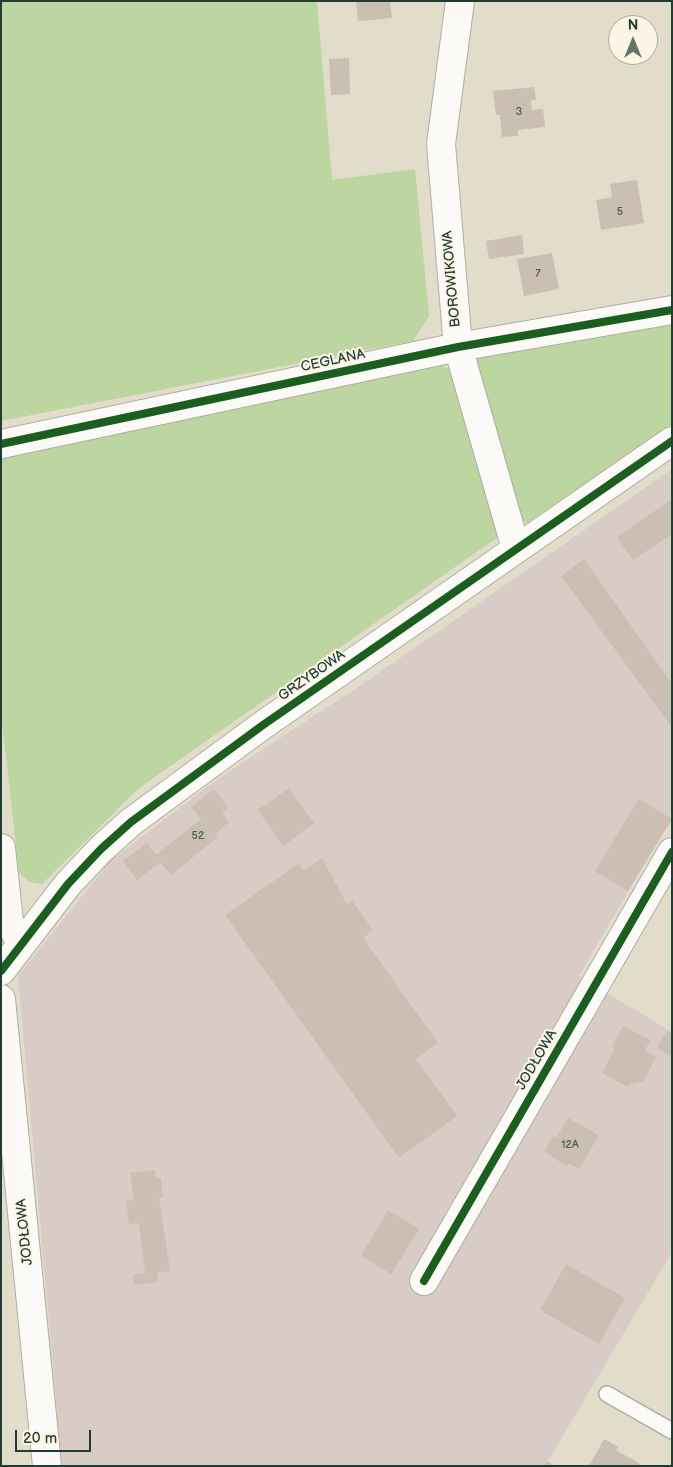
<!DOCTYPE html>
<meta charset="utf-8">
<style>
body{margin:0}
#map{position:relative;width:673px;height:1467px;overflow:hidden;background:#e2dcca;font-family:"Balsamiq Sans",sans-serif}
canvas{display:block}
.frame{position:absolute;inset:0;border:2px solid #1f3d34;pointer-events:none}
.north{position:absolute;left:608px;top:15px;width:50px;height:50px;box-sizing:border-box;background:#fcf5e5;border:1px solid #a4ab9e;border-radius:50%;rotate:0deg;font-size:14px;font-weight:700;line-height:20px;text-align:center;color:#1f3d34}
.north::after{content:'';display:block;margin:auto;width:18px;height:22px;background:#637568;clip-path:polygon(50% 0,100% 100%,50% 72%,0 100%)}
.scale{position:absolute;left:15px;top:1430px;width:76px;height:22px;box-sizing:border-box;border:2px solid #1f3d34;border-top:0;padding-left:6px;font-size:15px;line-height:18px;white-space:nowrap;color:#1f3d34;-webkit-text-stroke:4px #fcf5e5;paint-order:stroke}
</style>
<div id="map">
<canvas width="673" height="1467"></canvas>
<div class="frame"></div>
<div class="north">N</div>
<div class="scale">20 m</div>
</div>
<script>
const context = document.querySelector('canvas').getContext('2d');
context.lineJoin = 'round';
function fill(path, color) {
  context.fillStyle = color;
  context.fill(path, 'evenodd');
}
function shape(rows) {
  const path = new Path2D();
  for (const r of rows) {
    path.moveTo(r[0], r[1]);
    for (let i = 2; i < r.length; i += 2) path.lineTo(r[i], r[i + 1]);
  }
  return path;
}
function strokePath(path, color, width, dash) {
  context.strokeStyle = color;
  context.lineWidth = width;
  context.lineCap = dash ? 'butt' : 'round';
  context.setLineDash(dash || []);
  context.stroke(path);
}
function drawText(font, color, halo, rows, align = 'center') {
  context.font = font + ' "Balsamiq Sans",sans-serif';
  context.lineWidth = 4;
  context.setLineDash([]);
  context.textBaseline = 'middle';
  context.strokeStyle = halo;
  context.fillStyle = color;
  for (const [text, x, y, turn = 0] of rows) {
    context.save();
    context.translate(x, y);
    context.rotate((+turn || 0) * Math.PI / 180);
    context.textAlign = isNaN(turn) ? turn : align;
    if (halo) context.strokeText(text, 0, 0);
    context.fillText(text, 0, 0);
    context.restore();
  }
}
fill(shape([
 [672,469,672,816,579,976,672,1032,672,1252,545,1466,62,1466,18,976,110,861,219,778,364,683]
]), '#d9ccc6');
fill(shape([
 [1,1,317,1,332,180,415,169,429,316,413,341,1,421],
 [672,320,672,424,527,523,514,516,471,360,477,352],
 [435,363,456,372,499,527,498,537,139,788,42,884,29,882,19,873,1,713,1,450]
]), '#bdd5a0');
fill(shape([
 [356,1,390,1,392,18,358,21],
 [349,58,350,94,331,95,329,59],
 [534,87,536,100,531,100,532,110,543,109,545,127,518,130,518,136,502,137,500,115,496,115,493,91],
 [637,180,644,223,601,230,596,200,612,197,610,184],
 [522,235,524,254,489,259,486,241],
 [552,253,559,289,524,296,517,259],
 [672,499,672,534,633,560,617,537],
 [584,559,672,684,672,727,561,576],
 [289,788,314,823,283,846,258,810],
 [214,789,228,807,222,813,229,822,215,834,218,837,171,875,160,862,137,880,123,861,147,843,156,855,201,819,191,807],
 [639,799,672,819,628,891,595,871],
 [322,858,347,904,352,901,373,930,363,938,438,1043,416,1059,457,1116,399,1158,225,915,298,864,304,871],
 [623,1026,650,1040,645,1051,656,1057,644,1081,630,1084,628,1087,602,1073,615,1048,612,1046],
 [667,1031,672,1034,672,1057,657,1048],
 [568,1118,599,1135,579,1169,568,1163,567,1166,544,1152,553,1136,556,1138],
 [155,1170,156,1179,161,1178,163,1197,159,1198,170,1271,157,1273,158,1282,134,1285,133,1275,145,1273,139,1223,129,1224,126,1201,134,1200,130,1173],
 [388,1210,419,1229,391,1274,361,1256],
 [566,1264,625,1298,599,1344,540,1310],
 [604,1439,618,1447,616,1450,640,1464,639,1466,589,1466],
 [547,1461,555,1466,544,1466]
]), '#cbbeb2');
const lane = shape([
 [607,1394,672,1431]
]);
const street = shape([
 [460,1,441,144,458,347,516,549],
 [1,444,458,347,672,310],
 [1,848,9,922,22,944],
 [1,971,68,884,101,849,131,822,263,725,672,441],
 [1,999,47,1466],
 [424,1281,672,852]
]);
strokePath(lane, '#afaea2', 18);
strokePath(street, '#afaea2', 30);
strokePath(lane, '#fbfaf7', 15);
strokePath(street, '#fbfaf7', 28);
strokePath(shape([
 [1,444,458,347,672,310],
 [1,971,68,884,101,849,131,822,263,725,672,441],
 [424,1281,672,852]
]), '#1b5e20', 8);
drawText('11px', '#4a5d54', null, [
 ["3",519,112],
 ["5",620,212],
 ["7",538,274],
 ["52",198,836],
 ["12A",570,1145]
]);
drawText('14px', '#1f3d34', '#fcf5e5', [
 ["BOROWIKOWA",452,279,-95],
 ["CEGLANA",333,361,-12],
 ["GRZYBOWA",312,676,-35],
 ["JODŁOWA",537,1060,-60],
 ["JODŁOWA",25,1232,-96]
]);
</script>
